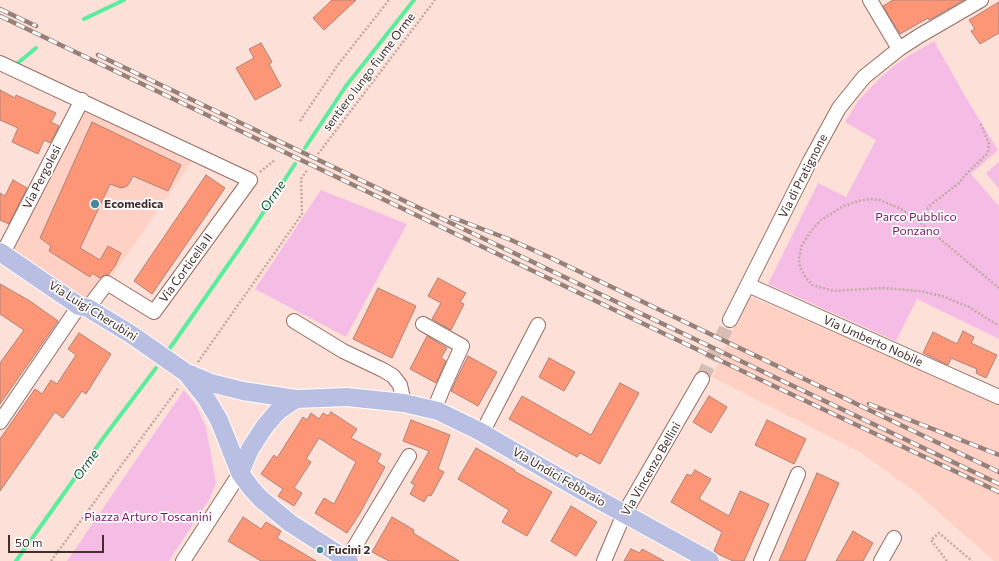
<!DOCTYPE html>
<style>
body{margin:0}
#map{position:relative;width:999px;height:561px;overflow:hidden;background:#fde0d7;font-family:Commissioner,sans-serif}
canvas{display:block}
.scale{position:absolute;left:8px;top:535px;width:96px;height:18px;box-sizing:border-box;border:2px solid #422f2a;border-top:0;padding-left:5px;font-size:12px;line-height:14px;white-space:nowrap;color:#422f2a;-webkit-text-stroke:3px #fff;paint-order:stroke}
</style>
<div id="map">
<canvas width="999" height="561"></canvas>
<div class="scale">50 m</div>
</div>
<script>
const context = document.querySelector('canvas').getContext('2d');
context.lineJoin = 'round';
function fill(path, color) {
  context.fillStyle = color;
  context.fill(path, 'evenodd');
}
function shape(rows) {
  const path = new Path2D();
  for (const r of rows) {
    path.moveTo(r[0], r[1]);
    for (let i = 2; i < r.length; i += 2) path.lineTo(r[i], r[i + 1]);
  }
  return path;
}
function strokePath(path, color, width, dash) {
  context.strokeStyle = color;
  context.lineWidth = width;
  context.lineCap = dash ? 'butt' : 'round';
  context.setLineDash(dash || []);
  context.stroke(path);
}
function drawText(font, color, halo, rows, align = 'center') {
  context.font = font + ' Commissioner,sans-serif';
  context.lineWidth = 3.5;
  context.setLineDash([]);
  context.textBaseline = 'middle';
  context.strokeStyle = halo;
  context.fillStyle = color;
  for (const [text, x, y, turn = 0] of rows) {
    context.save();
    context.translate(x, y);
    context.rotate((+turn || 0) * Math.PI / 180);
    context.textAlign = isNaN(turn) ? turn : align;
    if (halo) context.strokeText(text, 0, 0);
    context.fillText(text, 0, 0);
    context.restore();
  }
}
fill(shape([
 [82,100,196,155,113,275,88,308,3,253],
 [748,296,999,403,999,561,994,561,916,492,858,451,712,377]
]), '#fed1c4');
fill(shape([
 [934,41,965,96,998,150,971,174,999,206,999,339,917,299,896,341,768,284,818,183,846,197,876,140,845,122,858,101,880,78,894,66,908,56],
 [999,162,999,189,986,173],
 [321,190,407,224,346,337,255,289],
 [184,390,196,405,206,427,216,483,210,498,169,561,67,561]
]), '#f5bde6');
strokePath(shape([
 [84,19,124,0],
 [13,67,36,48],
 [305,148,346,86,414,0],
 [170,348,244,242,295,164],
 [16,561,104,437,156,368]
]), '#5bec9e', 4);
const building = shape([
 [332,0,356,0,324,30,313,18,332,0],
 [893,0,964,0,929,20,928,18,900,34,883,6,893,0],
 [999,2,999,33,980,44,971,31,975,29,969,20,999,2],
 [261,43,272,62,269,64,281,86,255,100,236,68,254,58,249,49,261,43],
 [0,90,15,98,16,95,56,113,51,122,59,126,50,143,44,140,38,154,12,142,18,128,0,120,0,90],
 [92,122,181,165,168,191,133,176,128,185,125,187,121,188,110,184,80,248,100,260,108,246,121,253,115,266,108,275,104,275,100,278,92,273,90,277,49,251,51,246,40,238,92,122],
 [206,175,225,188,152,294,134,281,206,175],
 [13,180,27,188,9,224,0,220,0,193,5,196,13,180],
 [438,278,466,293,460,302,464,304,451,330,432,319,441,303,428,296,438,278],
 [0,284,30,301,58,321,0,404,0,363,24,330,0,314,0,284],
 [378,288,416,306,392,358,353,339,378,288],
 [963,331,974,337,971,343,997,355,986,378,976,373,977,369,951,358,948,365,923,353,933,332,957,344,963,331],
 [79,333,111,354,86,394,82,391,63,418,55,412,0,491,0,439,35,389,42,394,51,380,57,384,76,355,68,349,79,333],
 [427,336,447,348,441,358,446,361,436,383,410,369,427,336],
 [468,356,497,372,478,406,451,391,468,356],
 [549,358,575,372,564,391,539,377,549,358],
 [620,383,639,393,600,464,580,453,577,457,509,419,522,396,591,435,620,383],
 [709,396,727,407,711,433,693,422,709,396],
 [331,412,357,429,351,438,381,454,377,462,385,467,360,513,347,533,315,513,324,498,334,504,356,462,319,438,306,459,311,462,294,488,302,493,294,506,278,496,283,489,261,474,274,455,277,458,303,417,307,420,311,413,319,419,323,413,328,416,331,412],
 [411,420,450,435,438,469,444,472,431,496,428,495,424,502,410,494,415,485,411,483,429,451,403,441,411,420],
 [767,420,806,439,794,464,755,445,767,420],
 [476,448,515,470,514,471,552,492,527,536,502,522,509,510,458,479,476,448],
 [695,470,711,479,699,499,729,516,740,491,769,504,744,561,733,561,718,554,714,551,722,532,671,502,687,474,691,476,695,470],
 [817,473,839,483,805,561,779,561,817,473],
 [571,506,597,522,576,556,551,541,571,506],
 [243,517,261,529,266,522,281,531,277,538,316,561,261,561,228,541,243,517],
 [392,517,414,530,413,533,459,561,389,561,372,552,392,517],
 [853,531,873,543,863,561,836,561,853,531],
 [631,549,640,553,642,549,664,561,624,561,631,549]
]);
fill(building, '#fd9577');
strokePath(building, '#af8376', 1);
strokePath(shape([
 [702,379,730,320]
]), '#d8bdb4', 14, [14, 7]);
const minor = shape([
 [870,0,899,49],
 [0,63,250,180,154,312,107,283,88,308],
 [3,253,82,100],
 [748,285,999,397],
 [730,320,810,161,839,108,864,77,899,49,919,36,981,0],
 [294,321,343,351,383,370,393,376,400,385,404,403],
 [423,324,462,346,443,388,434,410],
 [0,422,79,306],
 [482,433,538,325],
 [183,561,240,473],
 [346,561,409,456],
 [604,561,624,514,702,379],
 [761,561,798,474],
 [881,561,894,538]
]);
const major = shape([
 [0,252,79,306,88,308,132,335,185,372,211,383,243,391,296,399,347,397,404,403,438,411,479,431,572,485,710,561],
 [187,374,206,398,219,420,240,473,251,488,261,499,290,523,349,561],
 [240,473,250,449,265,426,278,411,296,399]
]);
strokePath(minor, '#976c60', 16);
strokePath(major, '#fff', 20);
strokePath(shape([
 [300,121,337,66,389,0],
 [318,154,435,0],
 [260,172,275,160],
 [915,220,933,203,959,183,968,172,986,155,988,152,989,144,980,122],
 [999,288,922,224,901,209,880,200,871,199,858,201,844,206,821,220,811,231,802,245,799,258,800,267,806,278,812,285,834,291,883,288,920,291,942,296,969,307,999,326],
 [198,362,302,214,301,179,308,169],
 [51,561,179,387],
 [947,561,931,540,939,533,972,561]
]), '#c3a9a1', 2.5, [2, 2]);
strokePath(minor, '#fff', 14);
strokePath(major, '#b8bfe3', 18);
const rail = shape([
 [0,9,36,26],
 [0,16,759,379,999,492],
 [98,55,999,484],
 [451,217,511,240,551,258,999,472],
 [869,404,999,455]
]);
strokePath(rail, '#978079', 4.5);
strokePath(rail, '#fff', 3, [9]);
for (const [x, y, r, color] of [
 [95,204,5,"#47899a"],
 [320,550,4,"#47899a"]
]) {
  const dot = new Path2D();
  dot.arc(x, y, r, 0, 2 * Math.PI);
  context.fillStyle = color;
  context.fill(dot);
  strokePath(dot, '#fff', 1.5);
}
drawText('12px', '#422f2a', '#fff', [
 ["sentiero lungo fiume Orme",369,72,-53],
 ["Via di Pratignone",803,176,-63],
 ["Via Pergolesi",42,177,-63],
 ["Via Corticella II",186,268,-54],
 ["Via Luigi Cherubini",93,311,32],
 ["Via Umberto Nobile",873,341,24],
 ["Via Vincenzo Bellini",651,469,-60],
 ["Via Undici Febbraio",559,477,30]
]);
drawText('bold 12px', '#422f2a', '#fff', [
 ["Ecomedica",104,204],
 ["Fucini 2",328,550]
], 'left');
drawText('12px', '#781767', '#fff', [
 ["Parco Pubblico",916,217],
 ["Ponzano",916,231],
 ["Piazza Arturo Toscanini",148,517]
]);
drawText('italic 13px', '#1d5637', '#fff', [
 ["Orme",273,196,-56],
 ["Orme",86,465,-54]
]);
</script>
